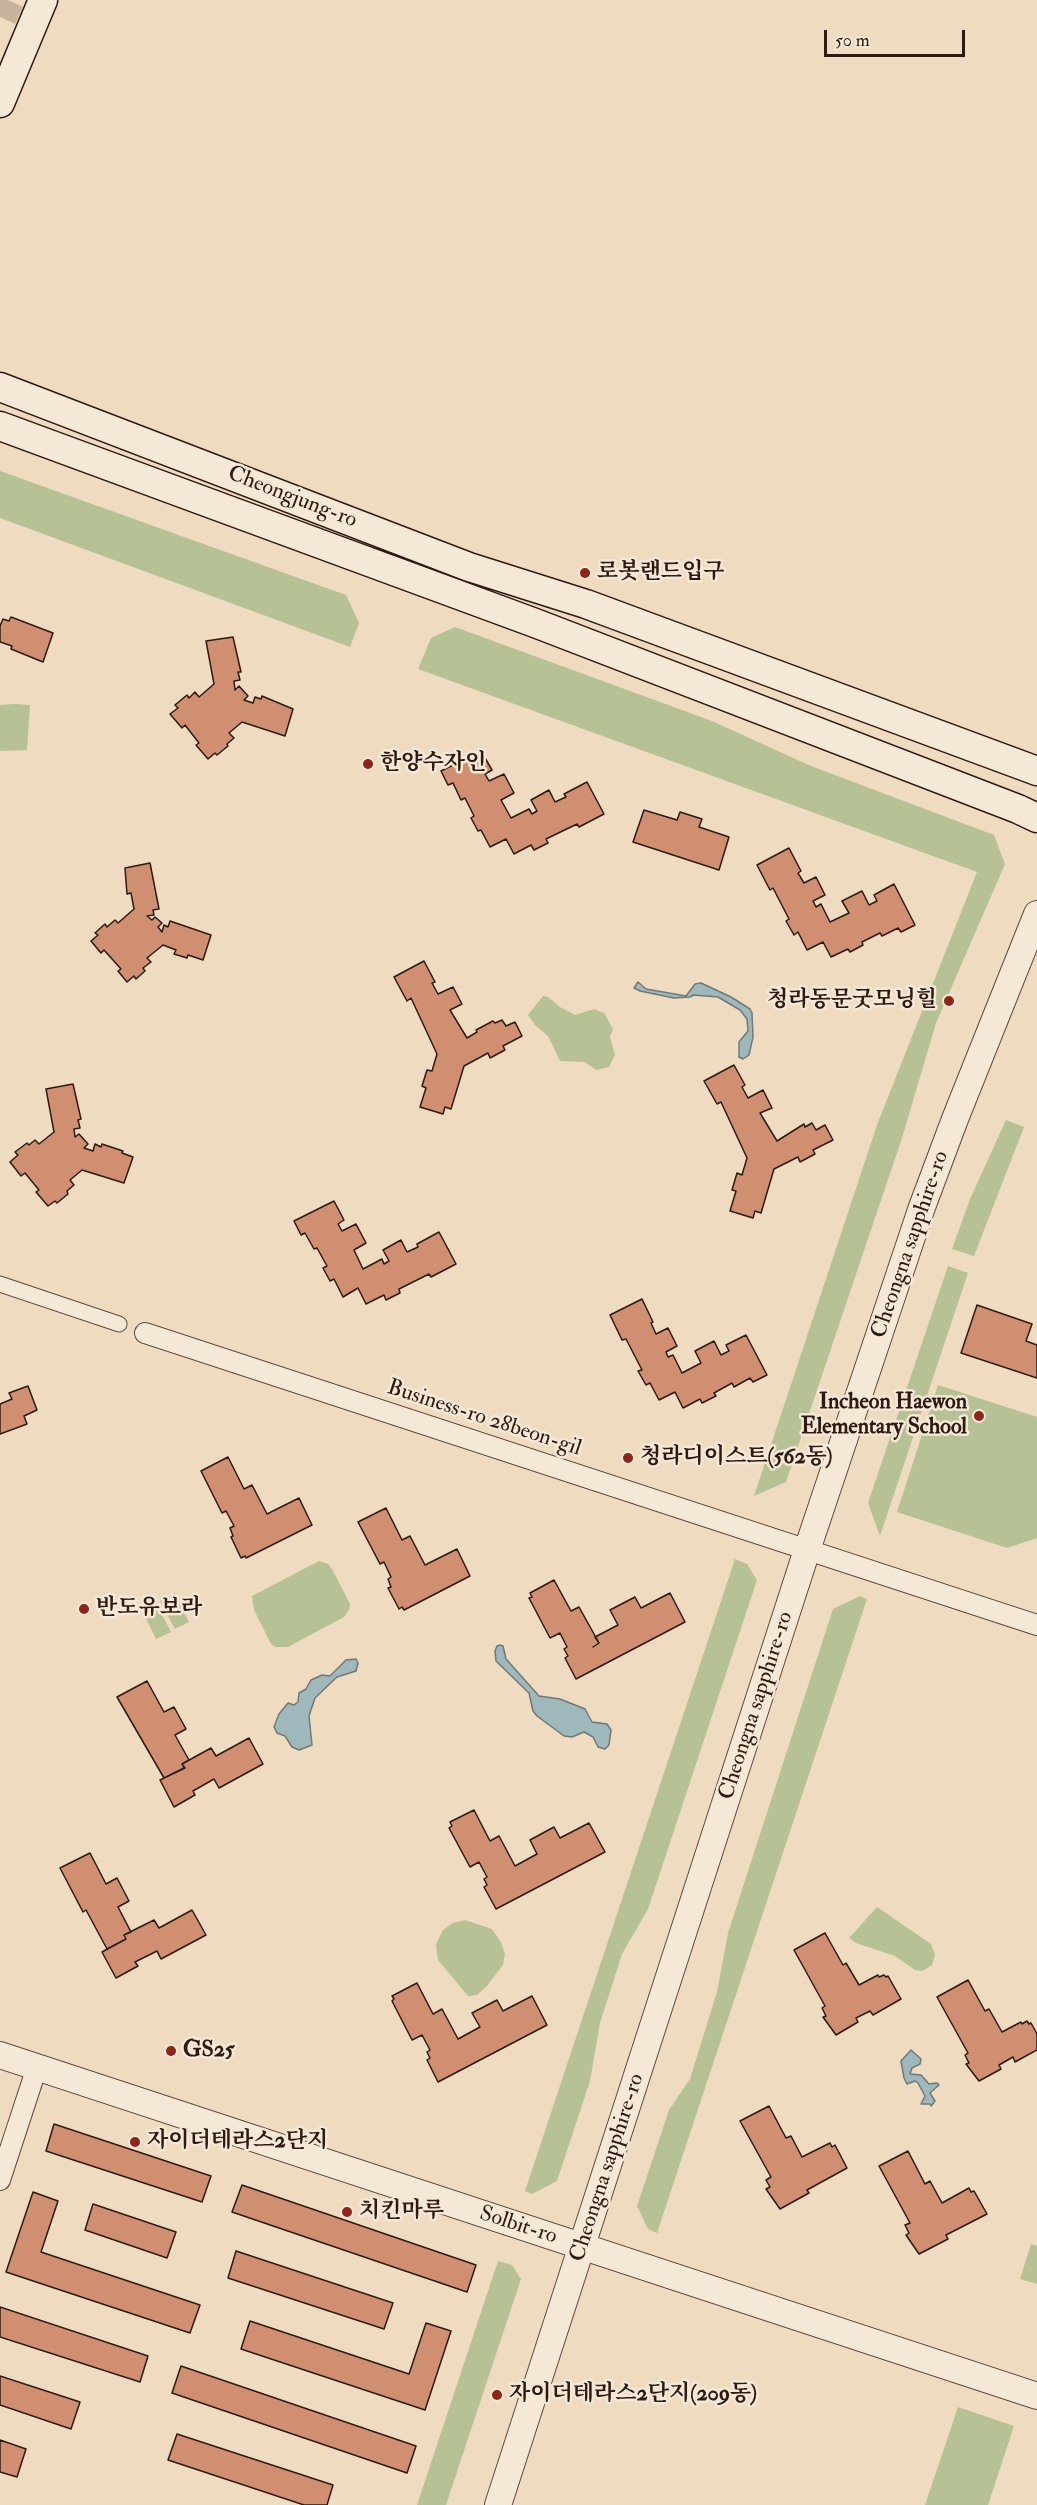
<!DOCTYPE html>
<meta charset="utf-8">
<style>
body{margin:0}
#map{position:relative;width:1037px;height:2505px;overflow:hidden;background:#efdbc0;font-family:"IM FELL Double Pica",serif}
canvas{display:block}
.scale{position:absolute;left:824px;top:30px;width:141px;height:27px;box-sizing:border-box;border:3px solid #2e1a11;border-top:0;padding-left:8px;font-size:18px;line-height:21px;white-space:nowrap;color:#2e1a11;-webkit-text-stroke:4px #f5e8d6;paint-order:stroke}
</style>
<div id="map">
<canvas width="1037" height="2505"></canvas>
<div class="scale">50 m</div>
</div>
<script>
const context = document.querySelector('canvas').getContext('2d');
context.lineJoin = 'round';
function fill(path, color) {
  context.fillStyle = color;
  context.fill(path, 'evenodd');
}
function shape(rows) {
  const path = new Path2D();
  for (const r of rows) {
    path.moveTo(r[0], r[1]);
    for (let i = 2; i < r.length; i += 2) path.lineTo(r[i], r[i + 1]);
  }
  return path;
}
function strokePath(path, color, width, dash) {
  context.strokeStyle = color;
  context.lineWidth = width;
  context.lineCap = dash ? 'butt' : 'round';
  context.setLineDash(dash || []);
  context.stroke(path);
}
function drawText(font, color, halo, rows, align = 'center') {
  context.font = font + ' "IM FELL Double Pica","Noto Serif KR",serif';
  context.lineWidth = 5;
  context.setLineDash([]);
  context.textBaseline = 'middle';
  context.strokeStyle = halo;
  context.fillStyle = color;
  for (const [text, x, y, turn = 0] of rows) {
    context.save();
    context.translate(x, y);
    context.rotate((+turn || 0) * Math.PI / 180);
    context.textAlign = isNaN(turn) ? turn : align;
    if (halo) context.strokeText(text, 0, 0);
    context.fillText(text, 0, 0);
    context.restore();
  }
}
fill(shape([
 [0,471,346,595,359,623,350,647,0,518],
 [455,627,712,721,811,766,994,835,1005,864,936,1023,902,1138,786,1482,754,1496,877,1125,977,872,418,669,431,638],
 [15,704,30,705,27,750,0,751,0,705],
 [543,996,548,997,560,1007,575,1015,594,1009,604,1013,613,1029,610,1037,615,1055,609,1067,596,1070,585,1062,560,1061,548,1036,536,1026,528,1015],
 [1006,1120,1024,1127,974,1256,952,1249,970,1199],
 [948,1266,968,1273,880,1536,868,1503],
 [938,1385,1037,1417,1037,1538,1007,1548,897,1512],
 [735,1559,747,1564,757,1580,648,1909,622,1954,600,2023,590,2081,557,2181,532,2194,525,2191],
 [319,1561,328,1564,332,1569,350,1604,349,1610,344,1617,288,1647,275,1647,271,1644,254,1610,252,1596],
 [175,1593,189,1622,175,1629,160,1601],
 [860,1596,867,1599,657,2233,648,2229,637,2206,669,2110,690,2079,717,1992,728,1933,833,1609],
 [156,1603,171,1632,156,1639,142,1610],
 [877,1907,931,1944,935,1955,932,1965,922,1971,915,1970,895,1956,856,1943,849,1938],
 [465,1920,492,1929,501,1942,505,1954,503,1965,487,1986,477,1995,468,1996,438,1960,436,1944,443,1930,453,1923],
 [1031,2244,1037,2246,1037,2284,1020,2279],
 [498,2261,512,2265,521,2279,446,2505,417,2505],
 [958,2407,1014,2426,988,2505,925,2505]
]), '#b6c195');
const water = shape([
 [638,982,646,989,686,996,695,984,701,983,731,997,750,1009,752,1013,753,1037,749,1055,743,1059,739,1057,739,1042,748,1031,747,1019,740,1010,718,997,694,995,690,997,674,998,640,991,634,988,638,982],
 [500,1645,503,1646,506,1659,539,1696,560,1699,585,1709,592,1722,607,1724,611,1730,609,1745,605,1749,598,1747,593,1737,584,1732,572,1737,564,1736,537,1716,533,1711,529,1693,496,1661,495,1651,497,1646,500,1645],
 [356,1659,358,1663,356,1671,337,1677,315,1698,309,1716,312,1745,299,1750,292,1747,285,1736,277,1733,274,1727,279,1714,288,1703,294,1705,298,1702,299,1693,306,1689,311,1680,322,1675,330,1676,346,1660,356,1659],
 [911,2050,921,2059,920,2064,912,2068,910,2074,921,2075,929,2084,937,2083,939,2085,930,2093,935,2101,931,2106,930,2104,921,2104,925,2096,918,2083,915,2081,907,2084,904,2078,901,2061,911,2050]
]);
fill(water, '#9eb8bc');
strokePath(water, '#717978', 1.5);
const building = shape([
 [11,617,53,633,43,662,11,649,12,646,0,642,0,626,3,619,9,621,11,617],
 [233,637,241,672,238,672,240,680,234,681,235,690,239,686,248,696,244,700,253,703,255,697,261,699,262,696,293,709,285,736,242,722,229,733,234,738,227,744,228,746,217,755,215,753,208,759,196,745,199,743,185,725,182,728,170,714,178,708,175,705,187,695,189,698,195,692,199,697,214,684,206,641,233,637],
 [481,751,492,770,485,774,489,781,504,774,514,793,501,800,511,818,529,809,532,814,537,811,531,800,549,790,555,802,566,797,564,794,587,782,604,814,579,827,577,824,546,839,548,843,534,850,531,845,514,854,506,839,490,847,481,830,478,831,471,818,474,816,465,798,461,800,453,783,448,785,441,771,481,751],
 [644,810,677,820,680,812,702,819,699,827,729,837,719,870,633,842,644,810],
 [789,848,801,871,798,873,804,883,816,877,825,895,813,901,816,907,821,904,830,922,849,913,842,901,862,891,869,905,877,901,874,895,894,884,915,925,901,932,898,928,882,936,880,933,862,942,863,945,850,952,848,949,831,957,823,942,807,950,798,932,794,935,786,921,789,919,773,888,770,890,757,865,789,848],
 [150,863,159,909,153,910,154,915,147,916,152,920,155,917,162,923,158,927,162,932,164,925,168,927,170,921,211,935,203,960,188,955,187,958,174,954,176,950,163,945,147,958,151,962,143,968,145,971,136,979,134,976,127,982,118,971,121,969,104,950,101,953,91,941,98,935,95,933,105,924,107,927,115,920,118,923,134,909,131,893,127,894,125,868,150,863],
 [424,961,435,982,432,983,438,994,453,987,462,1004,450,1010,467,1038,477,1032,476,1030,493,1021,495,1023,502,1020,506,1026,515,1022,522,1036,503,1046,505,1050,490,1058,488,1053,464,1066,451,1109,445,1107,443,1114,420,1107,426,1088,422,1086,427,1070,432,1071,437,1054,411,998,407,1001,394,977,424,961],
 [734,1065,745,1085,742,1087,748,1098,763,1090,772,1108,760,1113,777,1141,804,1124,805,1127,812,1123,816,1130,825,1125,833,1140,813,1150,815,1154,800,1162,798,1157,774,1169,761,1213,755,1211,753,1218,730,1211,736,1191,732,1190,737,1173,742,1175,747,1158,721,1102,717,1104,704,1081,734,1065],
 [73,1084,81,1119,78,1120,80,1128,74,1129,75,1137,79,1134,88,1144,84,1148,93,1151,95,1144,101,1147,102,1144,123,1151,122,1153,133,1157,124,1183,82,1170,70,1180,74,1185,67,1191,68,1194,57,1203,55,1201,48,1206,36,1192,39,1190,25,1173,21,1176,10,1162,18,1155,15,1152,27,1143,29,1145,35,1140,39,1144,54,1132,46,1089,73,1084],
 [334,1201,344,1220,338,1224,342,1231,356,1224,366,1243,354,1250,363,1269,382,1259,384,1264,389,1261,383,1250,401,1240,407,1252,418,1247,417,1244,439,1232,456,1264,431,1277,429,1274,399,1289,400,1293,386,1300,384,1295,366,1304,358,1288,343,1297,334,1279,330,1281,323,1268,327,1266,317,1248,314,1249,305,1233,301,1235,294,1221,334,1201],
 [642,1299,653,1322,651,1323,656,1334,668,1328,677,1346,666,1352,668,1357,673,1355,682,1373,701,1363,695,1351,714,1341,721,1355,729,1351,726,1345,746,1335,767,1375,753,1382,750,1378,734,1387,732,1383,714,1393,716,1396,702,1403,700,1399,683,1408,675,1392,659,1400,650,1383,646,1385,638,1371,642,1370,626,1339,622,1340,610,1315,642,1299],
 [977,1305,1032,1324,1026,1341,1037,1345,1037,1378,961,1353,977,1305],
 [28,1386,37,1410,24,1416,27,1424,0,1434,0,1404,12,1399,9,1393,28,1386],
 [228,1457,244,1489,252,1485,267,1514,299,1498,312,1525,246,1558,245,1556,241,1558,231,1537,233,1536,230,1528,234,1526,226,1511,222,1513,201,1471,228,1457],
 [386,1508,402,1540,410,1536,425,1565,457,1549,470,1576,404,1610,402,1607,399,1609,388,1588,391,1587,388,1579,391,1577,384,1562,380,1564,358,1522,386,1508],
 [554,1580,571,1611,579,1607,599,1643,593,1647,599,1643,595,1637,618,1625,610,1610,635,1597,641,1608,670,1593,685,1622,576,1679,565,1658,568,1656,564,1649,567,1647,560,1633,550,1638,529,1598,532,1597,530,1593,554,1580],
 [147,1681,164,1712,174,1707,186,1729,175,1735,189,1760,182,1764,184,1768,164,1778,117,1697,147,1681],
 [249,1738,263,1764,219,1788,214,1779,193,1791,195,1795,174,1807,160,1780,185,1768,182,1764,211,1748,216,1756,249,1738],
 [474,1810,490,1841,499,1836,515,1866,537,1854,530,1840,554,1827,560,1838,589,1823,605,1852,496,1909,484,1887,487,1885,484,1879,487,1877,479,1862,470,1867,449,1828,452,1826,450,1822,474,1810],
 [90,1853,106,1884,117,1878,129,1901,118,1907,131,1932,124,1935,126,1939,107,1949,86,1910,83,1912,60,1868,90,1853],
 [192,1910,206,1935,161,1959,157,1951,135,1962,138,1966,116,1978,102,1952,126,1939,124,1935,154,1920,159,1928,192,1910],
 [825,1933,843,1965,846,1963,859,1985,878,1975,879,1977,884,1975,886,1977,888,1976,901,1999,873,2015,870,2011,856,2018,858,2022,836,2035,823,2017,826,2016,822,2008,825,2006,794,1950,825,1933],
 [968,1980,985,2011,989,2009,1002,2032,1021,2022,1022,2024,1027,2021,1029,2024,1031,2023,1037,2034,1037,2050,1015,2062,1013,2057,999,2065,1001,2069,979,2081,966,2064,969,2063,965,2055,968,2053,937,1997,968,1980],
 [417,1983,433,2014,442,2009,458,2039,480,2027,472,2013,497,2000,503,2011,532,1996,547,2025,438,2082,427,2060,430,2058,427,2052,430,2050,422,2035,412,2040,392,2001,394,1999,392,1996,417,1983],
 [769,2106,786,2138,791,2136,802,2157,830,2143,832,2147,835,2145,847,2168,807,2190,809,2193,780,2209,766,2189,770,2187,766,2180,771,2177,740,2121,769,2106],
 [54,2124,211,2176,202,2202,46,2151,54,2124],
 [908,2151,925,2184,930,2181,942,2203,969,2188,971,2192,974,2191,987,2214,946,2235,948,2239,919,2254,906,2235,909,2233,905,2225,910,2223,879,2166,908,2151],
 [242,2185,476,2265,467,2292,232,2212,242,2185],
 [33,2192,58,2201,41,2252,200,2305,190,2333,6,2272,33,2192],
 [93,2204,176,2232,167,2258,85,2230,93,2204],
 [236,2251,393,2303,384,2329,228,2278,236,2251],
 [0,2307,148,2356,140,2382,0,2337,0,2307],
 [250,2321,409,2374,426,2323,451,2331,425,2410,241,2349,250,2321],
 [181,2366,416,2446,407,2473,172,2393,181,2366],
 [0,2376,80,2402,71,2429,0,2405,0,2376],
 [177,2434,333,2485,327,2505,304,2505,168,2460,177,2434],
 [0,2440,26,2449,17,2477,0,2472,0,2440]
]);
fill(building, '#cf8f70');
strokePath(building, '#2e1a11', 1.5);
strokePath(shape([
 [0,17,8,0]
]), '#c8b49d', 33, [33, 16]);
const pedestrian = shape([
 [0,1284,119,1324]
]);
const minor = shape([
 [145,1333,1037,1625],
 [0,2180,37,2067]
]);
const tertiary = shape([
 [0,2055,1037,2396],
 [498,2505,807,1550,922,1207,955,1119,1037,914]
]);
const secondary = shape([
 [0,103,43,0],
 [0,387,469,567,586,604,1037,771],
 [0,426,535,623,1018,809,1037,818]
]);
strokePath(pedestrian, '#5e4a3d', 17);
strokePath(minor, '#5e4a3d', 22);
strokePath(tertiary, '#5e4a3d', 28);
strokePath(secondary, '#2e1a11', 31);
strokePath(pedestrian, '#f5e8d6', 15);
strokePath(minor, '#f5e8d6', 20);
strokePath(tertiary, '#f5e8d6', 26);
strokePath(secondary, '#f5e8d6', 28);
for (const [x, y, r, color] of [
 [585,573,6,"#8f2418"],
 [368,764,6,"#8f2418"],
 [949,1001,6,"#8f2418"],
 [979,1416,6,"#8f2418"],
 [628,1458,6,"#8f2418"],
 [84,1609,6,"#8f2418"],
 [171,2051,6,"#8f2418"],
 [135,2142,6,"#8f2418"],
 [347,2212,6,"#8f2418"],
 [497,2395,6,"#8f2418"]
]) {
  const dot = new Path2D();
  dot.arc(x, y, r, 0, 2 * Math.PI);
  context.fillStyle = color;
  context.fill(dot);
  strokePath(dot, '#f5e8d6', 2);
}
drawText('22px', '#2e1a11', '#f5e8d6', [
 ["Cheongjung-ro",292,498,21],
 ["Cheongna sapphire-ro",911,1245,-71],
 ["Business-ro 28beon-gil",484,1419,18],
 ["Cheongna sapphire-ro",757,1706,-72],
 ["Cheongna sapphire-ro",608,2168,-72],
 ["Solbit-ro",518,2226,18]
]);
drawText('bold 22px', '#2e1a11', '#f5e8d6', [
 ["로봇랜드입구",597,573],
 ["한양수자인",380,764],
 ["청라동문굿모닝힐",937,1001,"right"],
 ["Incheon Haewon",967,1403,"right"],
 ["Elementary School",967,1428,"right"],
 ["청라디이스트(562동)",640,1458],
 ["반도유보라",96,1609],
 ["GS25",183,2051],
 ["자이더테라스2단지",147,2142],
 ["치킨마루",359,2212],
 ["자이더테라스2단지(209동)",509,2395]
], 'left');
</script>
